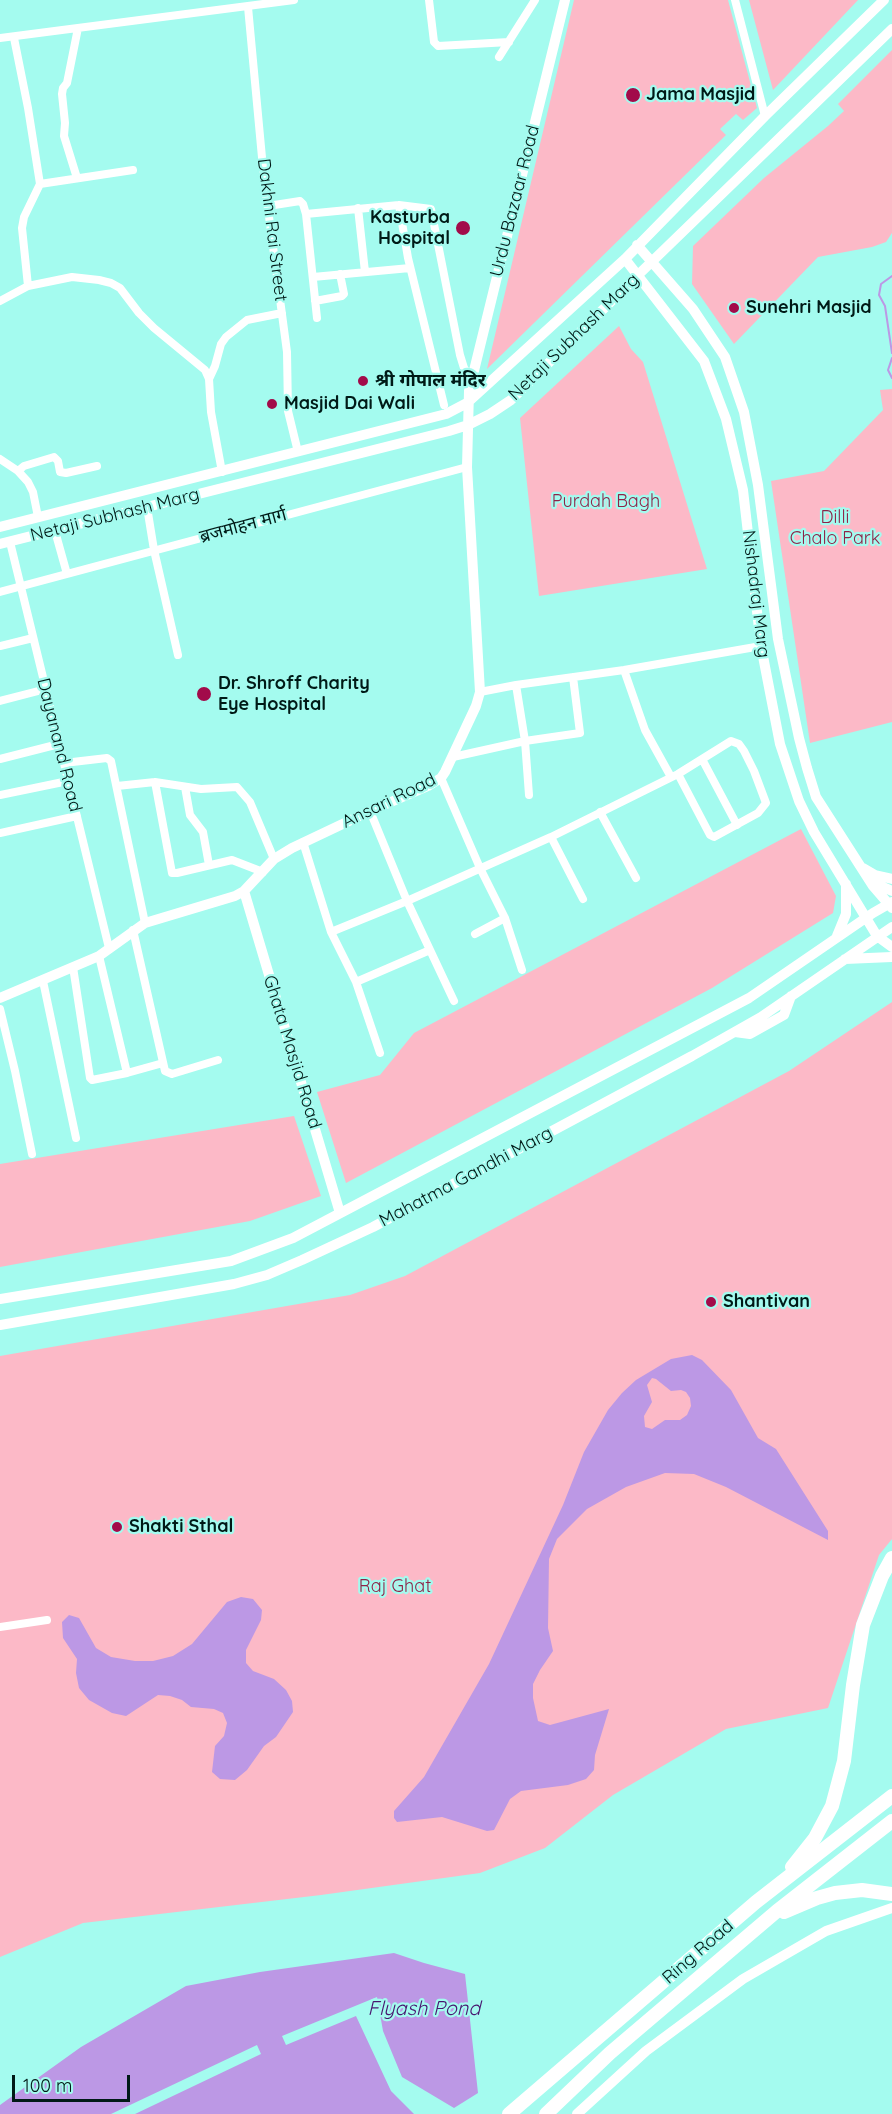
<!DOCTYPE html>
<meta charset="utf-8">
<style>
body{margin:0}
#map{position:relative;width:892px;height:2114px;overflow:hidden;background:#a4fbef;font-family:Quicksand,sans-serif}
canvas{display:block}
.scale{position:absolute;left:12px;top:2075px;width:118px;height:27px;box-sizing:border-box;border:3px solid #001a17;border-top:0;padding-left:8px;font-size:18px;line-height:21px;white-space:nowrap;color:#001a17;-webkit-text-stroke:4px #a4fbef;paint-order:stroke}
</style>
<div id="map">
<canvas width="892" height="2114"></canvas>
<div class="scale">100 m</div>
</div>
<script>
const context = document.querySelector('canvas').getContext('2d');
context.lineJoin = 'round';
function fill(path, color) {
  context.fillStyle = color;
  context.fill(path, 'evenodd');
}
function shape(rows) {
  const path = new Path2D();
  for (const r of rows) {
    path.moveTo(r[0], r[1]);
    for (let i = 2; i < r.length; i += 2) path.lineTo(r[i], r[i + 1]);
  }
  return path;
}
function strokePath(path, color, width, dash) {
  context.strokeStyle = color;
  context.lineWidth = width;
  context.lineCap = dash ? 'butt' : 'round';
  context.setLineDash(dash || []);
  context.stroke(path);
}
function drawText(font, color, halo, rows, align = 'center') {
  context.font = font + ' Quicksand,"Noto Sans Devanagari",sans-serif';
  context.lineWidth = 4.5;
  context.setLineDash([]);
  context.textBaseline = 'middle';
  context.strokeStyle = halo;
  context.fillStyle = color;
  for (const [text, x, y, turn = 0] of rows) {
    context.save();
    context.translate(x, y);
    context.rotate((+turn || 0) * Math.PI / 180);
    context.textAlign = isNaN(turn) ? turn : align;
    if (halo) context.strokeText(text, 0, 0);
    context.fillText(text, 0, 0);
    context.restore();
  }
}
fill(shape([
 [574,0,728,0,757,108,743,120,736,114,720,129,726,135,487,369],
 [749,0,858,0,773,90],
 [892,50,892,233,886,242,872,247,818,257,734,344,692,284,693,246,764,178,828,126,844,111,838,104],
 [619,326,631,349,643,362,707,569,539,596,520,418],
 [892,389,892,722,810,743,771,481,824,471,883,410,880,390],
 [801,829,836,896,833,913,712,988,346,1183,317,1092,380,1075,414,1033],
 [892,1002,892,1539,879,1555,828,1708,726,1729,613,1795,545,1848,480,1873,321,1895,83,1923,0,1957,0,1356,350,1295,405,1276,789,1071],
 [294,1116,321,1196,250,1221,0,1267,0,1164]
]), '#fcb9c7');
fill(shape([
 [692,1355,702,1360,731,1390,758,1438,776,1449,828,1531,828,1540,726,1487,694,1474,665,1473,626,1487,587,1509,557,1539,549,1559,548,1628,553,1651,540,1670,533,1684,533,1698,538,1721,550,1725,609,1709,595,1755,594,1770,586,1779,568,1785,521,1791,510,1799,494,1830,487,1831,442,1817,397,1822,394,1818,394,1811,424,1777,489,1664,563,1505,584,1452,608,1410,622,1393,636,1380,671,1359],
 [652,1378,656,1379,671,1391,681,1390,686,1392,690,1398,691,1406,687,1415,680,1420,665,1420,652,1429,645,1427,644,1416,652,1402,647,1385],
 [241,1597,253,1599,262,1610,261,1620,246,1650,246,1663,253,1671,274,1679,286,1690,292,1701,293,1712,276,1737,264,1746,247,1770,235,1780,220,1779,212,1772,215,1746,224,1736,227,1723,223,1713,214,1709,191,1707,182,1700,170,1696,158,1695,126,1716,112,1713,89,1700,79,1688,76,1673,77,1659,63,1638,62,1622,69,1615,79,1618,96,1648,111,1657,135,1661,153,1661,173,1656,192,1644,227,1602],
 [394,1953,424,1963,465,1974,478,2093,454,2108,402,2077,383,2031,377,1997,282,2036,286,2045,356,2016,391,2091,414,2114,135,2114,261,2054,257,2045,111,2114,0,2114,0,2105,81,2047,186,1986,260,1972]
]), '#bc98e5');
strokePath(shape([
 [892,276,881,284,879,295,885,306,892,353],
 [892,358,888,370,892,378]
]), '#bc98e5', 2);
strokePath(shape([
 [429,0,434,42,438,46,509,42],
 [735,0,765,116],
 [248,7,264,179,287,352,288,411,298,452],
 [0,38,294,0],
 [14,38,28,108,40,184,24,217,22,228,28,286],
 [499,57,535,0],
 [77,178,64,136,65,123,62,94,63,88,67,83,78,28],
 [40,184,133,170],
 [399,205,408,258,444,405],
 [268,206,300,201,303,204,306,214],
 [358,208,365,272],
 [313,277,410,268],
 [0,301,28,286,72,277,99,280,111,283,120,288,139,313,154,328,205,370,209,379,211,412,222,472],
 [315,301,342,296,344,294,340,274],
 [317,318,306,214,399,205,431,209,460,355,464,368,471,379],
 [209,379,215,366,221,344,226,337,247,320,282,313],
 [0,459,18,471,28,482,33,492,38,517],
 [18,471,24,466,54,457,58,461,60,472,66,473,97,466],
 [147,507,154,550,178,655],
 [55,531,67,574],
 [10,542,109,948],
 [0,592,467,467],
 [0,646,33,638],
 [624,670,645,730,671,777],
 [516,685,525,741,529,795],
 [480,692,516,685,624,670,761,646],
 [0,701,46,689],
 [453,757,525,741,580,733,573,677],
 [0,759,59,744],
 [702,759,737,825],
 [64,763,107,758,111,761,145,923],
 [441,778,480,868,505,918,522,970],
 [155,782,172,873,177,873,232,860,263,872],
 [117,786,155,782,201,789,237,787,250,802,274,859],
 [185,787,190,815,203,832,209,865],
 [0,795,68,781],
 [370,811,407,901,454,1001],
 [600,812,636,878],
 [0,833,77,816],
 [551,837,583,899],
 [303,842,331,932,356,982,380,1053],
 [133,930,165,1071,172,1074,218,1060],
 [331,932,407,901,551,837,678,774,731,741,739,744,744,751,754,771,766,803,758,813,714,837,710,835,678,774],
 [475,934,505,918],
 [99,956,127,1073,163,1063],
 [73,967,90,1078,92,1080,127,1073],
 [43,981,76,1138],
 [356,982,430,950],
 [0,1009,15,1071,32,1154],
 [0,1627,47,1620]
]), '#fff', 8);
strokePath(shape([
 [637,245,693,309,725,357,744,412,758,485,778,639,799,738,807,768,816,797,873,886,892,908],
 [625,259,704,361,726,419,743,490,761,646,780,744,799,801,814,832,877,936,892,947],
 [0,527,446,414,467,403,625,259,765,116,884,0],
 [0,544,449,431,468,425,490,414,511,400,637,276,892,29],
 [863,868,875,875,892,879],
 [874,883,892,891],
 [244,891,340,1213],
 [837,936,846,914,846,884],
 [845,959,892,957],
 [0,998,99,956,145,923,235,896,244,891,274,859,292,848,370,811,428,786,441,778,445,772,476,706,480,692,467,467,469,391,565,0],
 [735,1032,750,1034,784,1015,791,996],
 [0,1299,231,1261,293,1238,749,998,873,913,892,902],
 [0,1325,234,1284,267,1275,302,1260,373,1227,692,1056,761,1017,892,927],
 [577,2114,646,2051,743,1979,826,1931,892,1908]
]), '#fff', 10);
strokePath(shape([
 [792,1867,815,1838,832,1806,844,1761,853,1685,863,1625,882,1576,892,1558],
 [784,1912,817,1898,835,1893,862,1890,892,1894],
 [509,2114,756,1902,892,1796],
 [546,2114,610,2053,777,1911,892,1821]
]), '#fff', 14);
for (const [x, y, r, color] of [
 [633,95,8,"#a20b4a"],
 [463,228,8,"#a20b4a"],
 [734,308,6,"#a20b4a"],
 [363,381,6,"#a20b4a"],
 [272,404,6,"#a20b4a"],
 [204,694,8,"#a20b4a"],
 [711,1302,6,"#a20b4a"],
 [117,1527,6,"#a20b4a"]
]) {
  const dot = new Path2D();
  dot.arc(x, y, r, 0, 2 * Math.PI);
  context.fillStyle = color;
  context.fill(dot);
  strokePath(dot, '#a4fbef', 2);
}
drawText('bold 18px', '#001a17', '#a4fbef', [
 ["Jama Masjid",646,95],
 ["Kasturba",450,218,"right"],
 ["Hospital",450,239,"right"],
 ["Sunehri Masjid",746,308],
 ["श्री गोपाल मंदिर",375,381],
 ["Masjid Dai Wali",284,404],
 ["Dr. Shroff Charity",218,684],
 ["Eye Hospital",218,705],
 ["Shantivan",723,1302],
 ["Shakti Sthal",129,1527]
], 'left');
drawText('18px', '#001a17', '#a4fbef', [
 ["Urdu Bazaar Road",515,201,-76],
 ["Dakhni Rai Street",272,230,83],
 ["Netaji Subhash Marg",574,337,-44],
 ["Netaji Subhash Marg",115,515,-14],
 ["ब्रजमोहन मार्ग",243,526,-15],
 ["Nishadraj Marg",756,594,83],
 ["Dayanand Road",59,745,76],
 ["Ansari Road",389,801,-26],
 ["Ghata Masjid Road",292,1052,73],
 ["Mahatma Gandhi Marg",466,1177,-28],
 ["Ring Road",698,1952,-41]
]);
drawText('18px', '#8d2347', '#a4fbef', [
 ["Purdah Bagh",606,502],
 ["Dilli",835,518],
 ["Chalo Park",835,539],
 ["Raj Ghat",395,1587]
]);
drawText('italic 20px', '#48166f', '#a4fbef', [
 ["Flyash Pond",424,2009]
]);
</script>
